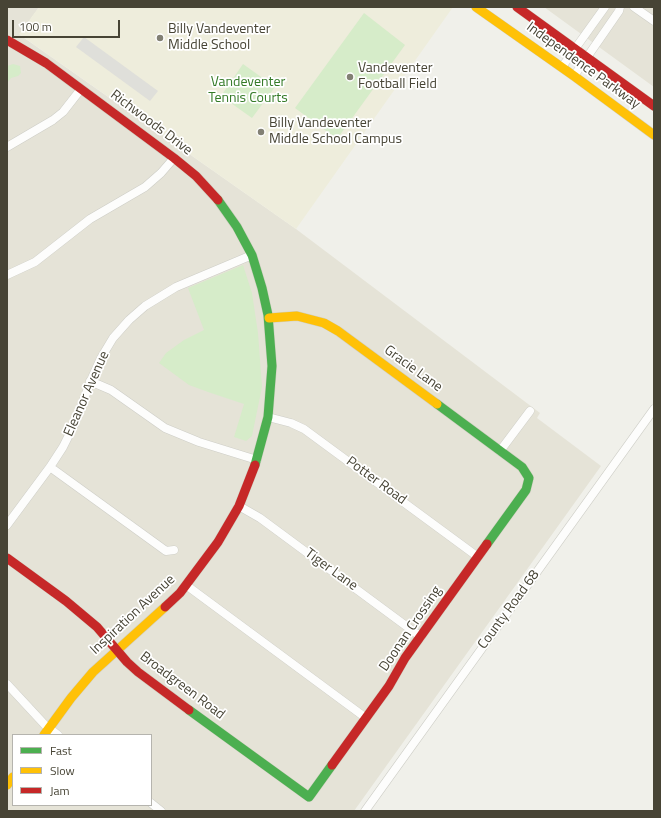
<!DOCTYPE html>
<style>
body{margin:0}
#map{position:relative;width:661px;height:818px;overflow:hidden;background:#f0f0ea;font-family:"Titillium Web",sans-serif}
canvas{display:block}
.frame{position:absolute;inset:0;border:8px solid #474435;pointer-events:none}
.legend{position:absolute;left:12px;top:734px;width:140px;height:72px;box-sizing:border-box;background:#fff;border:1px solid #b5b4ae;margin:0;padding:5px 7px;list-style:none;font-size:12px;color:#474435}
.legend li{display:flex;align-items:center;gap:8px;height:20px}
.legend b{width:20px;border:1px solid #b5b4ae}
.scale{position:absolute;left:12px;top:20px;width:108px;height:18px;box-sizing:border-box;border:2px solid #474435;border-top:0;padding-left:5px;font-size:12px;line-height:14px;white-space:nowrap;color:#474435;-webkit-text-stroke:3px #fff;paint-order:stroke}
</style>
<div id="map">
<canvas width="661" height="818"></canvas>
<div class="frame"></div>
<ul class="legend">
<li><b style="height:5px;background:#4caf50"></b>Fast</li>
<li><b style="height:5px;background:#ffc107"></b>Slow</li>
<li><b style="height:5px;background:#c62828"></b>Jam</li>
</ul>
<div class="scale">100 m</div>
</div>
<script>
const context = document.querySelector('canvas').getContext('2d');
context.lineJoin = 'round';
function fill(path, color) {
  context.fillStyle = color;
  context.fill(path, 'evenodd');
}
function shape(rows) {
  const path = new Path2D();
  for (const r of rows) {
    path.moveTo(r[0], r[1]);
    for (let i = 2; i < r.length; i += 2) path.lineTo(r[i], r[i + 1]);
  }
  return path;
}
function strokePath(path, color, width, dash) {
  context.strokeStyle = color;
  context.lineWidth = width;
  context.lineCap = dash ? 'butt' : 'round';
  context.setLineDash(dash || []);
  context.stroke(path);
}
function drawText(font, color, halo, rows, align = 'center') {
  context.font = font + ' "Titillium Web",sans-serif';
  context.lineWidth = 3.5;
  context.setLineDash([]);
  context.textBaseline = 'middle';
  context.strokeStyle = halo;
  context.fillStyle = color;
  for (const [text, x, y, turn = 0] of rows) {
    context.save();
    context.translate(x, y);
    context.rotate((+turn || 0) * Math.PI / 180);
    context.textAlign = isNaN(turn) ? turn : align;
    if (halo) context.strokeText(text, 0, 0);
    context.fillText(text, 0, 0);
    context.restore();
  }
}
fill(shape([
 [7,7,39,7,20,35,296,229,540,413,537,418,601,466,354,811,7,811],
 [13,735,151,735,151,805,13,805],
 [544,7,654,7,654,87]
]), '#e5e3d7');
fill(shape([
 [39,7,453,7,296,229,19,34]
]), '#eeeddc');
fill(shape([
 [364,13,405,45,337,139,295,108],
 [13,64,20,66,21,73,18,76,11,78,7,83,7,66],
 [243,64,275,87,252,118,221,96],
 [243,265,252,293,258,333,262,387,252,436,246,441,234,437,244,404,208,392,189,385,159,363,166,353,184,340,204,330,188,288]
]), '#d6ecc9');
fill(shape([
 [84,37,158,91,150,101,76,47]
]), '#dfdfda');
const street = shape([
 [634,7,654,21],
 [562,67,605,7],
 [574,76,619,11,620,7],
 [7,147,53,120,63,112,81,89],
 [7,275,35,262,90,219,145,187,161,173,174,158],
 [90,381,111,390,165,428,199,442,257,460],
 [268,417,291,423,304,429,478,557],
 [500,451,530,411],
 [50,467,166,551,174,550],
 [239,506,260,518,421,637],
 [7,525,50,467,63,447,74,425,92,378,101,358,113,338,129,320,145,306,176,287,252,255],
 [186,585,366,718],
 [7,684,45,725,58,735],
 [151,803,161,811],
 [365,811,654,409]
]);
const fast = shape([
 [218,200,237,227,252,255,262,288,268,315,272,366,268,417,255,465],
 [437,404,522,467,529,478,526,490,487,544],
 [189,710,309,797,332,765]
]);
const slow = shape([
 [476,7,574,76,654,135],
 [269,318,297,316,324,323,338,331,437,404],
 [44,735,71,698,93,672,165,607],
 [7,785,13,777]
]);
const jam = shape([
 [517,7,654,106],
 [7,40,46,63,174,158,196,176,218,200],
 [7,558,66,601,97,627,127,662,138,672,189,710],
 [165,607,180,593,218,542,239,506,255,465],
 [332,765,389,686,405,658,487,544]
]);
strokePath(street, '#cecec7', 9);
strokePath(fast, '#d0cfc1', 10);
strokePath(slow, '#d0cfc1', 10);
strokePath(jam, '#d0cfc1', 10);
strokePath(street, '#fdfdfc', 8);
strokePath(fast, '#4caf50', 9);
strokePath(slow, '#ffc107', 9);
strokePath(jam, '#c62828', 9);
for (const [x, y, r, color] of [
 [160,38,4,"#828074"],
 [350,77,4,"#828074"],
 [261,132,4,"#828074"]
]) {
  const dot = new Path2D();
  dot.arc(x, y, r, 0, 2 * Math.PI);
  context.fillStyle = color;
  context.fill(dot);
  strokePath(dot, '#fff', 1.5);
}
drawText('14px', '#474435', '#fff', [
 ["Billy Vandeventer",168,30],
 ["Middle School",168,46],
 ["Vandeventer",358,69],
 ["Football Field",358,85],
 ["Billy Vandeventer",269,124],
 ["Middle School Campus",269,140]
], 'left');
drawText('14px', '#474435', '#fff', [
 ["Independence Parkway",583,66,36],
 ["Richwoods Drive",151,123,37],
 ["Gracie Lane",413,369,36],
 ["Eleanor Avenue",87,394,-66],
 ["Potter Road",376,481,36],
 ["Tiger Lane",331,570,36],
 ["County Road 68",509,610,-54],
 ["Inspiration Avenue",133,615,-43],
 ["Doonan Crossing",411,629,-56],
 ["Broadgreen Road",182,686,37]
]);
drawText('14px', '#347a27', '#fff', [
 ["Vandeventer",248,83],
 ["Tennis Courts",248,99]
]);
</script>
